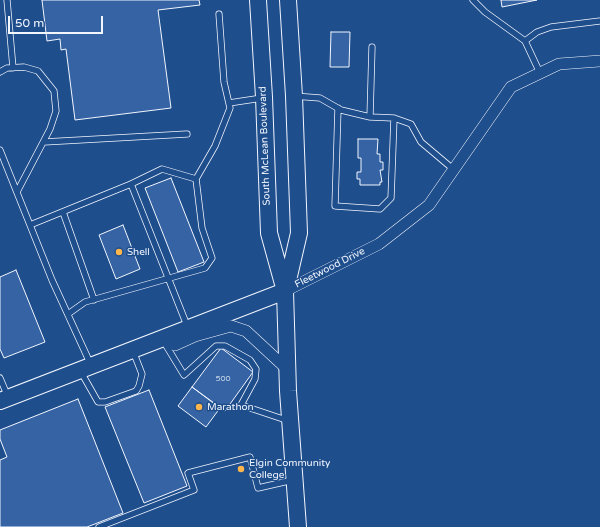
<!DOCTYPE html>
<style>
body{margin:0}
#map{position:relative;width:600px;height:527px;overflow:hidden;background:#1f4e8c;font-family:"Varela Round",sans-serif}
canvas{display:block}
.scale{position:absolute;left:8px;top:16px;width:95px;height:18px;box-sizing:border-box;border:2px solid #f2f6ff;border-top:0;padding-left:5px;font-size:12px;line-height:14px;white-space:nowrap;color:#f2f6ff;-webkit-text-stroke:3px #1f4e8c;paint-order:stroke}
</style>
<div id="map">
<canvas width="600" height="527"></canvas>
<div class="scale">50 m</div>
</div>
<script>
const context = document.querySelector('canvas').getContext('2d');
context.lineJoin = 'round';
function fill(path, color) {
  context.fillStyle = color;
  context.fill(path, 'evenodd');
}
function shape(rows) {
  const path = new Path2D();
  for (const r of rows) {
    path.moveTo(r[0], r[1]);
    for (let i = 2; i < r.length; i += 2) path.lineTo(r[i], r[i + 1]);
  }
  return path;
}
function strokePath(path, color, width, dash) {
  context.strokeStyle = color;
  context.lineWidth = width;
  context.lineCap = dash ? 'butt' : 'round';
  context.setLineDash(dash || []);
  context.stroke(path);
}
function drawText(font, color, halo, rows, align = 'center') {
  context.font = font + ' "Varela Round",sans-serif';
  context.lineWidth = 3;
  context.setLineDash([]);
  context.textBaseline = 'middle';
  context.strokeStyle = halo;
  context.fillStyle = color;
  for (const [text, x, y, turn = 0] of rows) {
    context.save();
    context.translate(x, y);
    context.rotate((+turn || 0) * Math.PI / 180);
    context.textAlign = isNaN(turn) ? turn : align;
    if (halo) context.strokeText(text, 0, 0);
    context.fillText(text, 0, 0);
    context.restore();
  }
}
const building = shape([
 [42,0,199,0,200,5,158,10,171,108,75,120,66,49,61,50,60,39,47,41,42,0],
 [501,0,537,0,502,7,501,0],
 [331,32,350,32,349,67,330,67,331,32],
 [358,139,378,139,377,154,380,154,380,162,383,162,383,170,380,170,382,182,380,182,380,185,360,185,360,179,357,179,357,172,361,172,361,158,358,158,358,139],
 [171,178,204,262,178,272,145,188,171,178],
 [123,225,140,269,116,279,99,235,123,225],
 [16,270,45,342,4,358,0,349,0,277,16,270],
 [221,348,253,372,225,411,192,387,221,348],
 [192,387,220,408,206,427,178,406,192,387],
 [149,390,187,486,144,503,105,407,149,390],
 [78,399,123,513,87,527,0,527,0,460,7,457,0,439,0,430,78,399]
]);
fill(building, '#3563a3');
strokePath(building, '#f2f6ff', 1);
const lane = shape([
 [7,0,13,68],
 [473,0,485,12,525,41,540,73],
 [525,41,537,32,551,27,600,21],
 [0,72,7,68,24,67,38,71,54,91,56,111,50,129,17,192],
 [294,96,320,98,341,110,370,117,372,47],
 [229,103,262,98],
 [338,108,335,206,380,209,391,198,394,118],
 [370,117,394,118,411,124,421,142,453,169],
 [44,142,187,134],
 [0,150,52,280,91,365],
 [131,184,162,169,196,179],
 [63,212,94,300],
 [30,225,131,184,188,328],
 [68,314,85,302,205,268,212,258,202,228,196,179,215,146,230,108,224,82,219,14],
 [164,342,184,375,216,346,225,346,250,360,256,369,255,379,241,405,289,421],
 [81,372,98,402,105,402,136,391,139,386,142,374,133,351],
 [0,378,8,397],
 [99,527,194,490,188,473,250,457,258,488,293,480]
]);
const street = shape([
 [285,291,379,244,429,205,511,87,559,64,600,61],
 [161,338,175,345,195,336,231,326,246,331,287,369]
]);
const secondary = shape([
 [258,0,264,97,269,233,285,291,288,391,298,527],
 [286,289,299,233,294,96,288,0],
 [0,401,285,291]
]);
strokePath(lane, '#f2f6ff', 7);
strokePath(street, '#f2f6ff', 12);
strokePath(secondary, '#f2f6ff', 18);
strokePath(lane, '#1f4e8c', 5.5);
strokePath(street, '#1f4e8c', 11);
strokePath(secondary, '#1f4e8c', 16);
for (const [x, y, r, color] of [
 [119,252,4,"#ffb74d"],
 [199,407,4,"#ffb74d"],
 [241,469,4,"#ffb74d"]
]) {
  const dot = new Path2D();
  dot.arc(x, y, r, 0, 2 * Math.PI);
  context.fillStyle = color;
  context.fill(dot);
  strokePath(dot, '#1f4e8c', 1.5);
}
drawText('8px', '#c3d1e8', null, [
 ["500",223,379]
]);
drawText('10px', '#f2f6ff', '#1f4e8c', [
 ["South McLean Boulevard",265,146,-92],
 ["Fleetwood Drive",330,268,-27]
]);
drawText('10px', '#f2f6ff', '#1f4e8c', [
 ["Shell",127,252],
 ["Marathon",207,407],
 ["Elgin Community",249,463],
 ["College",249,475]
], 'left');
</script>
